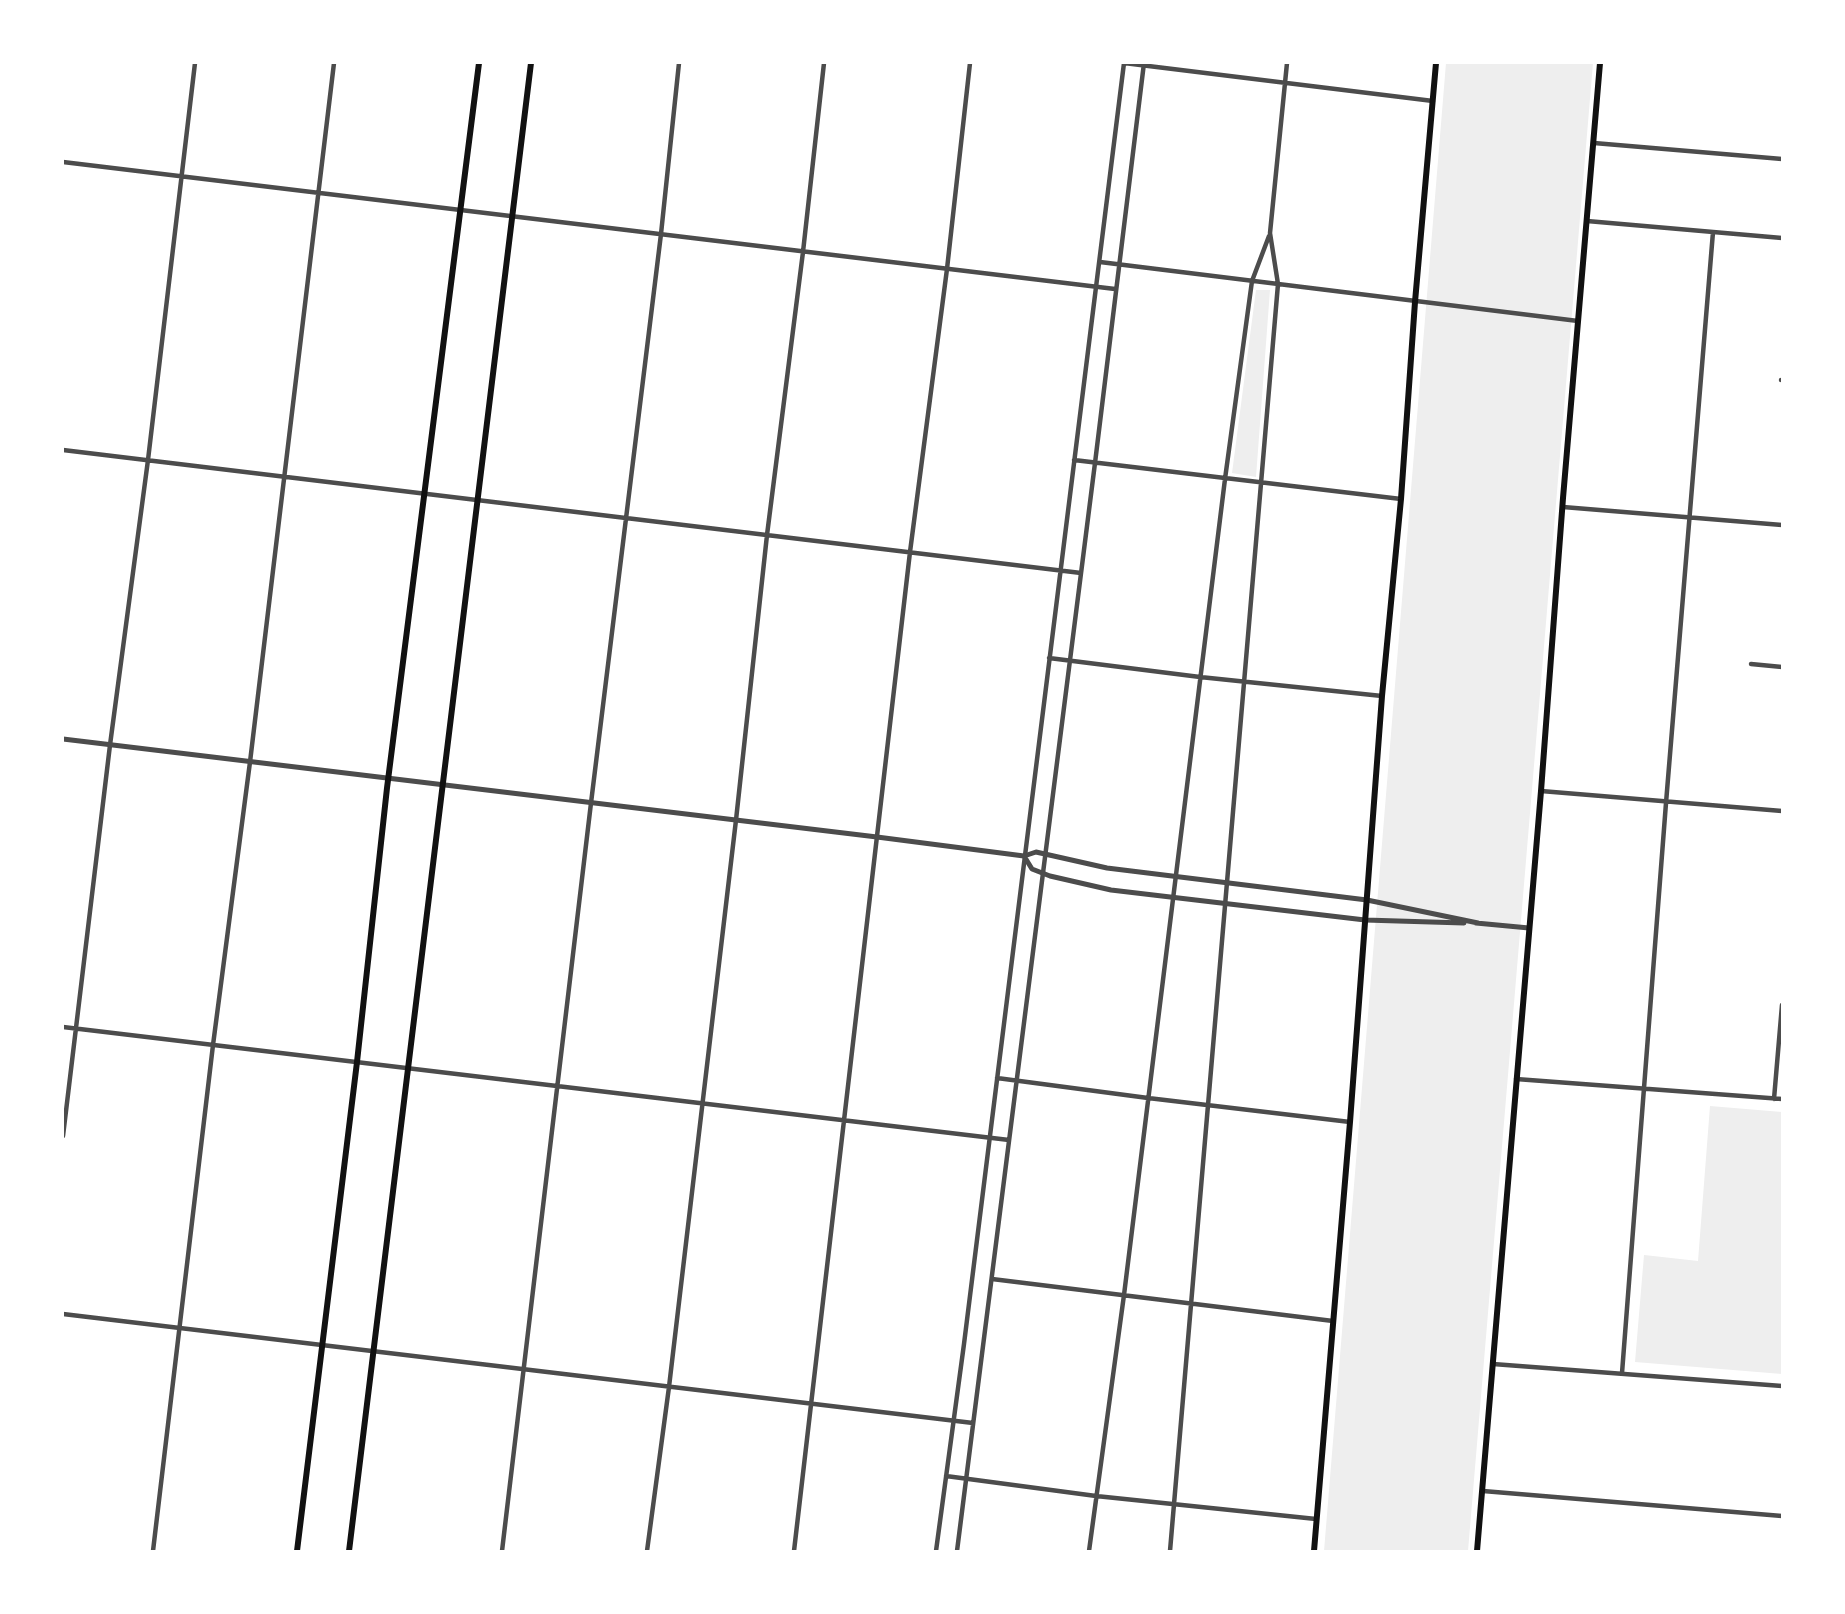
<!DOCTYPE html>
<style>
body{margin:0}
#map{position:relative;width:1845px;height:1614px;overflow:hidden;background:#fff;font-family:Helvetica,sans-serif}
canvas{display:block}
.frame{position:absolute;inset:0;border:64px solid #fff;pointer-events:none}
</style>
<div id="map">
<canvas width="1845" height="1614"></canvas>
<div class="frame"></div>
</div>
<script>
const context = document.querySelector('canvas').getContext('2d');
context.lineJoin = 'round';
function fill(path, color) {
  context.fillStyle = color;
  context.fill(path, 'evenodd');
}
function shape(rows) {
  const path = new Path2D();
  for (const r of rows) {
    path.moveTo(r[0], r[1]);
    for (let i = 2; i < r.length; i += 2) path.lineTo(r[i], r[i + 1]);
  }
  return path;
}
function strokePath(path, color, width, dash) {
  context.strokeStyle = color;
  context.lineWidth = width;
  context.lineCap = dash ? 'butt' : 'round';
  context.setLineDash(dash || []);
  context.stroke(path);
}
fill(shape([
 [1446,63,1593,63,1468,1551,1324,1551],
 [1256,290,1270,290,1256,477,1232,473],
 [1710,1106,1782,1112,1782,1374,1635,1362,1644,1255,1698,1261]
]), '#eee');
strokePath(shape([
 [1124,63,1433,101],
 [1594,143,1782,159],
 [63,162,1115,289],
 [1587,221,1782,238],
 [1100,262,1578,321],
 [1781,380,1782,380],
 [63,450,1081,573],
 [1074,460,1401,499],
 [1563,507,1782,525],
 [1049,658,1200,677,1382,696],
 [1751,664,1782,667],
 [1541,791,1782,811],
 [63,1027,1009,1140],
 [997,1078,1148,1098,1350,1122],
 [1516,1079,1782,1099],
 [1774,1099,1782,1005],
 [63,1136,110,745,148,460,195,63],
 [992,1279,1333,1321],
 [63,1314,973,1423],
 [1493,1364,1782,1386],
 [1622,1373,1666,803,1713,232],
 [946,1476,1096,1496,1316,1519],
 [1483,1491,1782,1516],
 [153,1551,213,1045,250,762,334,63],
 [502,1551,591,803,661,234,679,63],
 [647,1551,669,1387,736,820,767,535,803,252,824,63],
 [794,1551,910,552,947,269,970,63],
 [936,1551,964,1344,1124,63],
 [957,1551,1095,463,1144,63],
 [1089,1551,1124,1295,1225,479,1252,281,1269,236],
 [1170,1551,1278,284,1270,233,1287,63]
]), '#4c4c4c', 4.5);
strokePath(shape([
 [63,739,877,837,1024,856,1036,852,1107,868,1367,900,1478,923],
 [1024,856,1032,869,1050,876,1111,890,1365,920,1464,923],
 [1476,923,1529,928]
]), '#4c4c4c', 5);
strokePath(shape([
 [297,1551,357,1062,387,788,479,63],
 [349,1551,531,63],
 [1314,1551,1350,1122,1382,696,1401,499,1415,302,1436,63],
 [1477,1551,1541,791,1563,498,1600,63]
]), '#111', 6);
</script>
